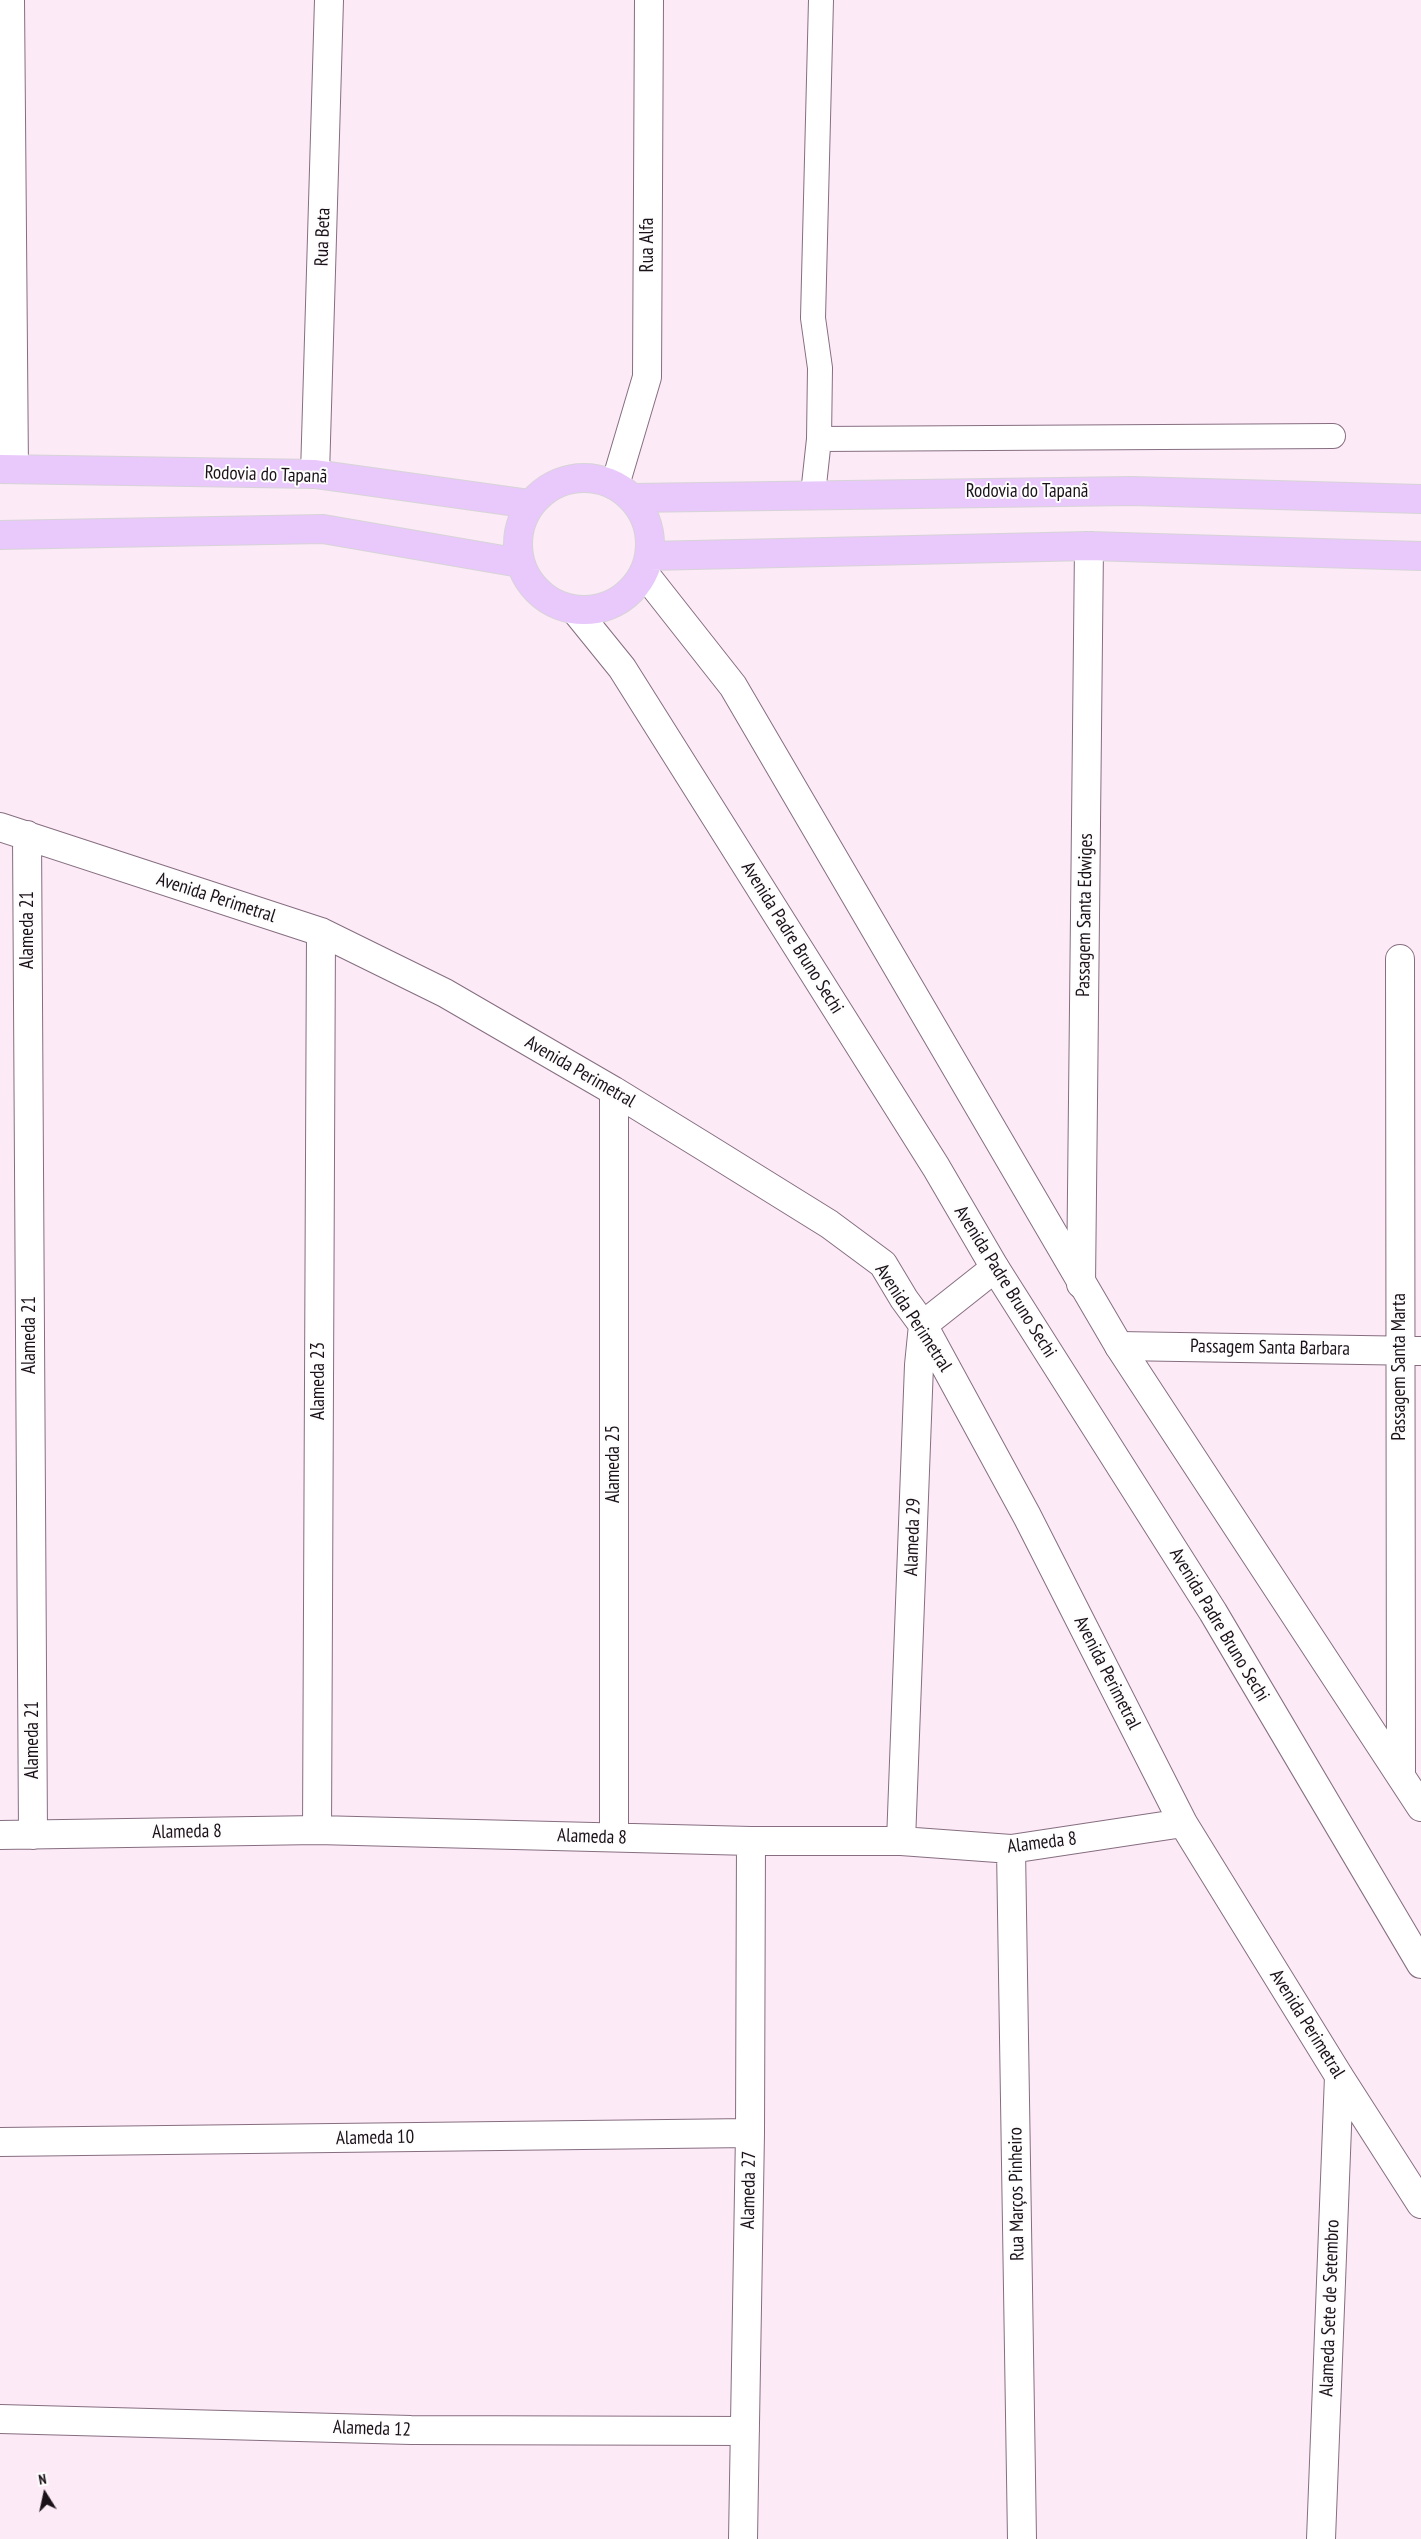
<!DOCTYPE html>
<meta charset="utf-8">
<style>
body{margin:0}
#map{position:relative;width:1421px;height:2539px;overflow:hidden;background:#fceaf7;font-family:"PT Sans Narrow",sans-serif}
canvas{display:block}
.north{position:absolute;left:20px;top:2469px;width:50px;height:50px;-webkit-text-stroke:4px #fdfdfd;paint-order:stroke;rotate:350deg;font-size:14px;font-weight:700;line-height:20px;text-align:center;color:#1b1219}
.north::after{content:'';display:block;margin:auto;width:18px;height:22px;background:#1b1219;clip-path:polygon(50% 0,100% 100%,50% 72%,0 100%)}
</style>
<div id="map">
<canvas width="1421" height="2539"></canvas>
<div class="north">N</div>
</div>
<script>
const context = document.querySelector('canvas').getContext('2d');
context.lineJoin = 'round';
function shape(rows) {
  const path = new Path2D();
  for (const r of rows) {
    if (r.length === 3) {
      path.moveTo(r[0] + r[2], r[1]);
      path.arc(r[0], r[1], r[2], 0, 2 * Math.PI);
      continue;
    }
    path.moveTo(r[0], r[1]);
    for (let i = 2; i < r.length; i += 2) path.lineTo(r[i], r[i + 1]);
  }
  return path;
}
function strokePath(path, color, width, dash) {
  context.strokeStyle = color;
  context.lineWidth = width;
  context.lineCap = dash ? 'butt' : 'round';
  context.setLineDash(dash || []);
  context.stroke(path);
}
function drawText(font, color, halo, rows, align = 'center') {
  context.font = font + ' "PT Sans Narrow",sans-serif';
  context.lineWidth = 4;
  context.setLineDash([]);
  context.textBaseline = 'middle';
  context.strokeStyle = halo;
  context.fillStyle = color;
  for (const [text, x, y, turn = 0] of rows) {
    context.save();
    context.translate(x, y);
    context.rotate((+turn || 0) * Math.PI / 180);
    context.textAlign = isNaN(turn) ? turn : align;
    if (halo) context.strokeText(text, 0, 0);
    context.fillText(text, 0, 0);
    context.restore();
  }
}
const lane = shape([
 [821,0,813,318,820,368,819,439,1333,436],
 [813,494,819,439]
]);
const street = shape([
 [10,0,14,469],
 [315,474,329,0],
 [615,485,647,377,649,0],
 [0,827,321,932,445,993,614,1091,705,1147,829,1224,883,1264,904,1299,923,1325,1027,1516,1183,1823,1339,2076,1421,2204],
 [27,835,33,1835],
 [1400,959,1401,1774],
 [1081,1284,1089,546],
 [1119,1346,1421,1351],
 [317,1830,321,932],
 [0,1835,317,1830,751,1841,901,1841,1011,1849,1183,1823],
 [614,1837,614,1091],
 [901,1841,919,1365,923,1325,995,1268],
 [1011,1849,1022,2539],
 [0,2142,750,2133],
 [0,2419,411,2430,745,2431],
 [743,2539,750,2133,751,1841],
 [1321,2539,1339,2076]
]);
const secondary = shape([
 [644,573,733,686,1119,1346,1421,1807],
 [575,610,622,668,936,1167,995,1268,1213,1612,1421,1964]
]);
const primary = shape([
 [0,469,315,474,530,504],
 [584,544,66],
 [632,498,1132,491,1421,499],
 [0,535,323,529,520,563],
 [649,556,1089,546,1421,556]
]);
strokePath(lane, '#866e80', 26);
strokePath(street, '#866e80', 30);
strokePath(secondary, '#866e80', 30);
strokePath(primary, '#d6d4d6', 30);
strokePath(lane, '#fff', 24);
strokePath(street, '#fff', 28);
strokePath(secondary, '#fff', 28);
strokePath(primary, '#e9c8fc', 28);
drawText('19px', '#1b1219', '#fdfdfd', [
 ["Rua Beta",323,237,-88],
 ["Rua Alfa",648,245,-90],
 ["Rodovia do Tapanã",266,475,2],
 ["Rodovia do Tapanã",1027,492],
 ["Avenida Perimetral",216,898,18],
 ["Passagem Santa Edwiges",1085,915,-89],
 ["Alameda 21",28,930,-90],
 ["Avenida Padre Bruno Sechi",792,938,58],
 ["Avenida Perimetral",580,1072,30],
 ["Avenida Padre Bruno Sechi",1005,1282,58],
 ["Avenida Perimetral",913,1318,57],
 ["Alameda 21",30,1335,-90],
 ["Passagem Santa Barbara",1270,1348,1],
 ["Passagem Santa Marta",1400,1367,-90],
 ["Alameda 23",319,1381,-90],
 ["Alameda 25",614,1464,-90],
 ["Alameda 29",913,1537,-88],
 ["Avenida Padre Bruno Sechi",1219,1625,59],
 ["Avenida Perimetral",1107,1673,63],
 ["Alameda 21",33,1740,-90],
 ["Alameda 8",187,1832,-1],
 ["Alameda 8",592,1837,2],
 ["Alameda 8",1042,1843,-7],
 ["Avenida Perimetral",1307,2024,58],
 ["Alameda 10",375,2138,-1],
 ["Alameda 27",749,2190,-89],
 ["Rua Marços Pinheiro",1017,2194,-91],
 ["Alameda Sete de Setembro",1330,2308,-88],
 ["Alameda 12",372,2429,2]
]);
</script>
